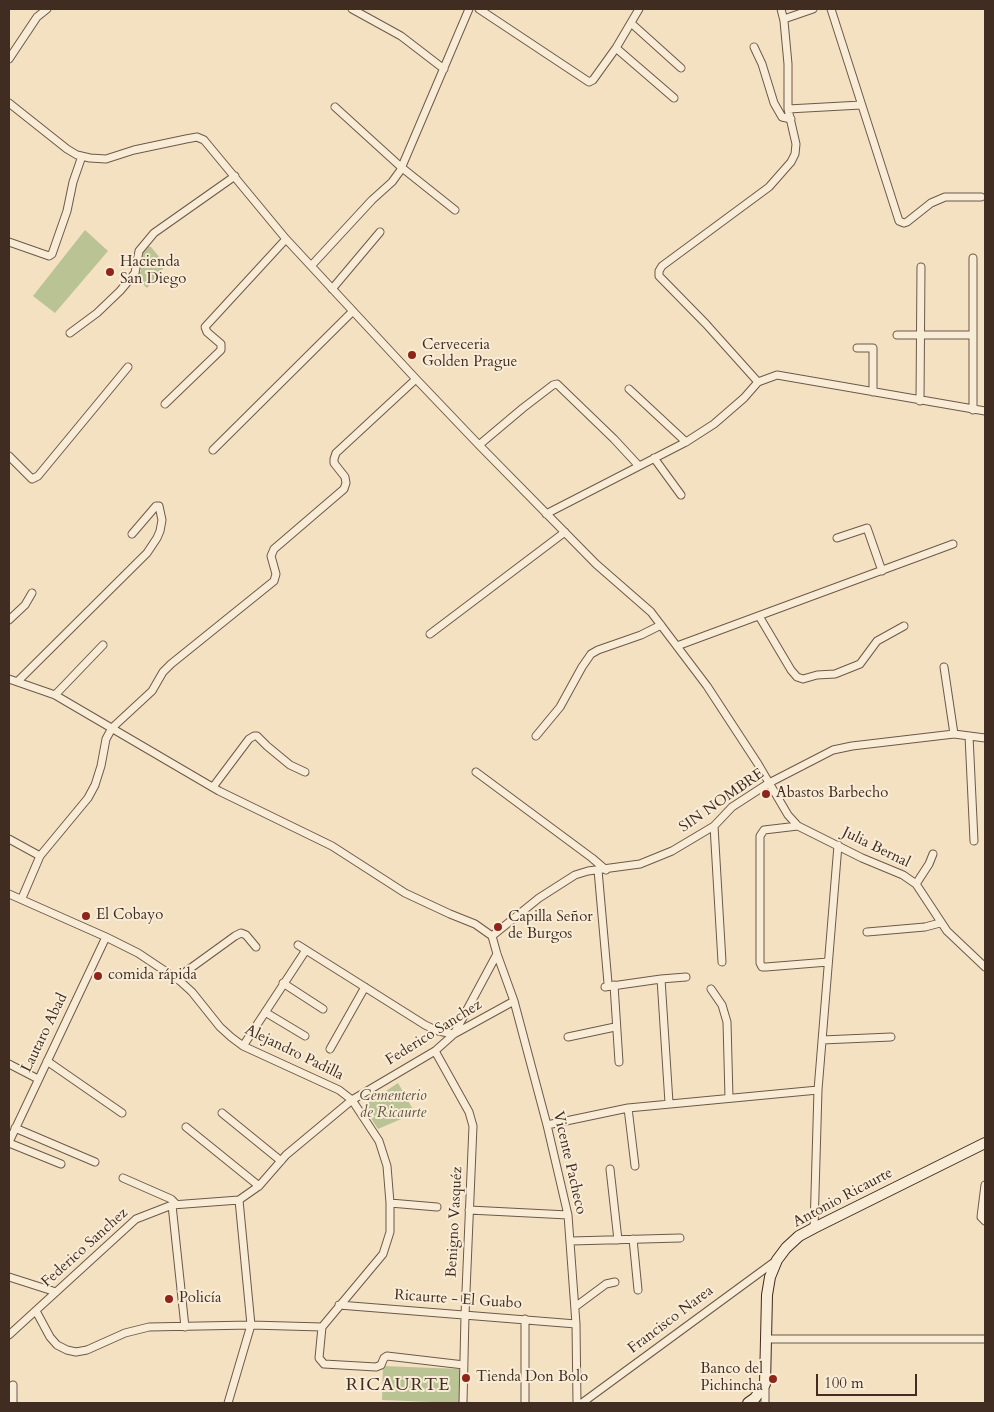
<!DOCTYPE html>
<meta charset="utf-8">
<style>
body{margin:0}
#map{position:relative;width:994px;height:1412px;overflow:hidden;background:#f4e1c2;font-family:Cardo,serif}
canvas{display:block}
.frame{position:absolute;inset:0;border:10px solid #402c20;pointer-events:none}
.scale{position:absolute;left:816px;top:1374px;width:101px;height:22px;box-sizing:border-box;border:2px solid #402c20;border-top:0;padding-left:6px;font-size:15px;line-height:18px;white-space:nowrap;color:#402c20;-webkit-text-stroke:4px #f8ecd7;paint-order:stroke}
</style>
<div id="map">
<canvas width="994" height="1412"></canvas>
<div class="frame"></div>
<div class="scale">100 m</div>
</div>
<script>
const context = document.querySelector('canvas').getContext('2d');
context.lineJoin = 'round';
function fill(path, color) {
  context.fillStyle = color;
  context.fill(path, 'evenodd');
}
function shape(rows) {
  const path = new Path2D();
  for (const r of rows) {
    path.moveTo(r[0], r[1]);
    for (let i = 2; i < r.length; i += 2) path.lineTo(r[i], r[i + 1]);
  }
  return path;
}
function strokePath(path, color, width, dash) {
  context.strokeStyle = color;
  context.lineWidth = width;
  context.lineCap = dash ? 'butt' : 'round';
  context.setLineDash(dash || []);
  context.stroke(path);
}
function drawText(font, color, halo, rows, align = 'center') {
  context.font = font + ' Cardo,serif';
  context.lineWidth = 4;
  context.setLineDash([]);
  context.textBaseline = 'middle';
  context.strokeStyle = halo;
  context.fillStyle = color;
  for (const [text, x, y, turn = 0] of rows) {
    context.save();
    context.translate(x, y);
    context.rotate((+turn || 0) * Math.PI / 180);
    context.textAlign = isNaN(turn) ? turn : align;
    if (halo) context.strokeText(text, 0, 0);
    context.fillText(text, 0, 0);
    context.restore();
  }
}
fill(shape([
 [85,230,108,251,55,313,33,296],
 [146,246,151,247,166,265,147,288,136,278,141,271,139,263],
 [398,1083,415,1113,378,1129,363,1106],
 [383,1366,460,1369,459,1403,382,1400]
]), '#bac394');
const street = shape([
 [352,9,401,36,444,69],
 [479,9,589,82,593,80,616,48,639,9],
 [781,9,784,21,788,64,788,109,796,144,795,154,791,162,769,187,662,266,659,271,659,276,706,324,758,382,777,375,985,411],
 [831,9,899,221,904,223,907,222,931,203,945,197,981,197],
 [784,19,813,9],
 [631,23,681,68],
 [754,47,762,64,774,103,782,117,791,119],
 [616,48,674,98],
 [9,59,37,17,47,9],
 [9,103,67,149,77,155,90,158,106,159,134,150,186,139,197,137,204,140,286,239,416,379,479,445,596,564,651,612,707,686,758,764,788,815,798,826,862,858,903,875,916,884,947,931,985,967],
 [335,107,401,167,455,210],
 [788,109,861,105],
 [9,242,49,256,52,254,67,211,73,182,82,156],
 [311,266,372,200,392,182,400,171,469,9],
 [332,289,380,232],
 [70,333,97,313,120,291,135,273,139,251,154,233,235,176],
 [897,335,972,335],
 [857,348,873,348,873,392],
 [629,389,686,442],
 [920,401,921,267],
 [165,404,221,350,221,344,207,332,205,327,286,239],
 [973,410,973,258],
 [479,445,523,408,553,385,557,384,614,439,639,466],
 [213,450,353,311],
 [9,456,32,479,38,476,128,367],
 [654,458,681,495],
 [546,514,686,442,714,424,744,398,758,382],
 [837,538,867,528,882,571],
 [759,616,791,670,797,677,803,679,817,675,835,674,860,664,877,641,904,626],
 [9,620,25,605,32,593],
 [430,634,565,532],
 [677,646,953,544],
 [944,667,954,734],
 [9,679,55,695,219,791,332,846,405,893,450,914,475,924,492,936],
 [18,681,147,553,157,538,160,531,162,520,159,506,156,506,132,534],
 [55,695,103,645],
 [536,736,560,707,582,667,591,654,598,650,641,635,661,625],
 [969,736,974,841],
 [476,772,592,858,606,870],
 [213,787,249,739,254,736,257,736,267,746,290,765,305,772],
 [714,826,722,962],
 [798,826,764,830,760,836,760,963,762,967,766,967,828,962],
 [9,839,40,856],
 [598,870,608,983],
 [916,884,929,864,933,854],
 [9,894,106,937,138,953,180,981,192,992,220,1027,231,1037,243,1046,339,1090,352,1100,379,1141,387,1166,390,1203,390,1232,383,1254,322,1327,251,1325,149,1327,125,1333,87,1350,76,1352,67,1350,57,1345,50,1337,36,1311],
 [22,898,40,856,88,798,95,785,101,766,106,739,112,728,152,691,163,672,171,664,274,581,276,574,271,556,274,549,344,489,346,483,345,477,334,463,334,459,336,453,416,379],
 [867,932,925,927,940,923],
 [492,936,539,898,575,875,588,871,640,864,672,851,714,826,732,807,769,783,833,750,852,746,954,734,985,738],
 [492,936,497,954,514,1001,547,1125,568,1215,576,1324,577,1403],
 [298,945,425,1025,438,1031,454,1034,497,954],
 [177,978,235,936,241,933,246,935,256,947],
 [283,983,323,1009],
 [614,985,619,1062],
 [605,987,661,979],
 [711,989,722,1005,727,1022,729,1098],
 [265,1012,305,1036],
 [568,1037,615,1027],
 [822,1040,891,1037],
 [243,1046,306,950],
 [330,1049,365,987],
 [435,1051,469,1112,473,1126,465,1315,463,1403],
 [47,1061,122,1113],
 [9,1064,38,1079],
 [669,1103,661,979,686,977],
 [628,1108,635,1166],
 [222,1113,281,1161],
 [547,1125,628,1108,818,1090],
 [186,1127,259,1186],
 [15,1128,95,1162],
 [9,1142,106,937],
 [9,1143,61,1164],
 [610,1169,618,1240],
 [123,1178,171,1199,176,1204],
 [985,1185,981,1217,985,1221],
 [390,1203,437,1207],
 [172,1205,185,1327],
 [469,1210,568,1215],
 [814,1228,818,1090,838,845],
 [633,1239,638,1290],
 [571,1241,680,1238],
 [9,1277,56,1292],
 [339,1305,576,1324],
 [575,1307,606,1284,615,1282],
 [525,1319,525,1403],
 [322,1327,319,1358,324,1364,376,1367,381,1365,384,1358,387,1356,464,1365],
 [9,1335,136,1219,172,1205,239,1200,259,1186,286,1155,352,1100,435,1051,454,1034,514,1001],
 [765,1339,985,1339],
 [765,1384,765,1403],
 [13,1385,13,1403],
 [228,1403,251,1325,239,1200],
 [582,1403,777,1260]
]);
const secondary = shape([
 [748,1403,755,1398,765,1384,767,1295,770,1277,777,1260,786,1248,799,1236,814,1228,985,1143]
]);
strokePath(street, '#6d5948', 9);
strokePath(secondary, '#402c20', 12);
strokePath(street, '#f8ecd7', 7);
strokePath(secondary, '#f8ecd7', 10);
for (const [x, y, r, color] of [
 [110,272,5,"#8f2418"],
 [412,355,5,"#8f2418"],
 [766,794,5,"#8f2418"],
 [86,916,5,"#8f2418"],
 [498,927,5,"#8f2418"],
 [98,976,5,"#8f2418"],
 [169,1299,5,"#8f2418"],
 [466,1378,5,"#8f2418"],
 [773,1379,5,"#8f2418"]
]) {
  const dot = new Path2D();
  dot.arc(x, y, r, 0, 2 * Math.PI);
  context.fillStyle = color;
  context.fill(dot);
  strokePath(dot, '#f8ecd7', 2);
}
drawText('15px', '#402c20', '#f8ecd7', [
 ["Hacienda",120,263],
 ["San Diego",120,280],
 ["Cerveceria",422,346],
 ["Golden Prague",422,363],
 ["Abastos Barbecho",776,794],
 ["El Cobayo",96,916],
 ["Capilla Señor",508,918],
 ["de Burgos",508,935],
 ["comida rápida",108,976],
 ["Policía",179,1299],
 ["Banco del",763,1370,"right"],
 ["Pichincha",763,1387,"right"],
 ["Tienda Don Bolo",476,1378]
], 'left');
drawText('15px', '#402c20', '#f8ecd7', [
 ["SIN NOMBRE",722,801,-35],
 ["Julia Bernal",876,848,26],
 ["Lautaro Abad",45,1033,-64],
 ["Federico Sanchez",434,1033,-32],
 ["Alejandro Padilla",294,1053,26],
 ["Vicente Pacheco",569,1163,77],
 ["Antonio Ricaurte",843,1198,-28],
 ["Benigno Vasquéz",455,1222,-87],
 ["Federico Sanchez",85,1248,-42],
 ["Ricaurte - El Guabo",458,1300,4],
 ["Francisco Narea",671,1320,-37]
]);
drawText('italic 15px', '#5e523d', '#f8ecd7', [
 ["Cementerio",393,1097],
 ["de Ricaurte",393,1114]
]);
context.letterSpacing = '1px';
drawText('18px', '#402c20', '#f8ecd7', [
 ["RICAURTE",398,1386]
]);
context.letterSpacing = '0px';
</script>
